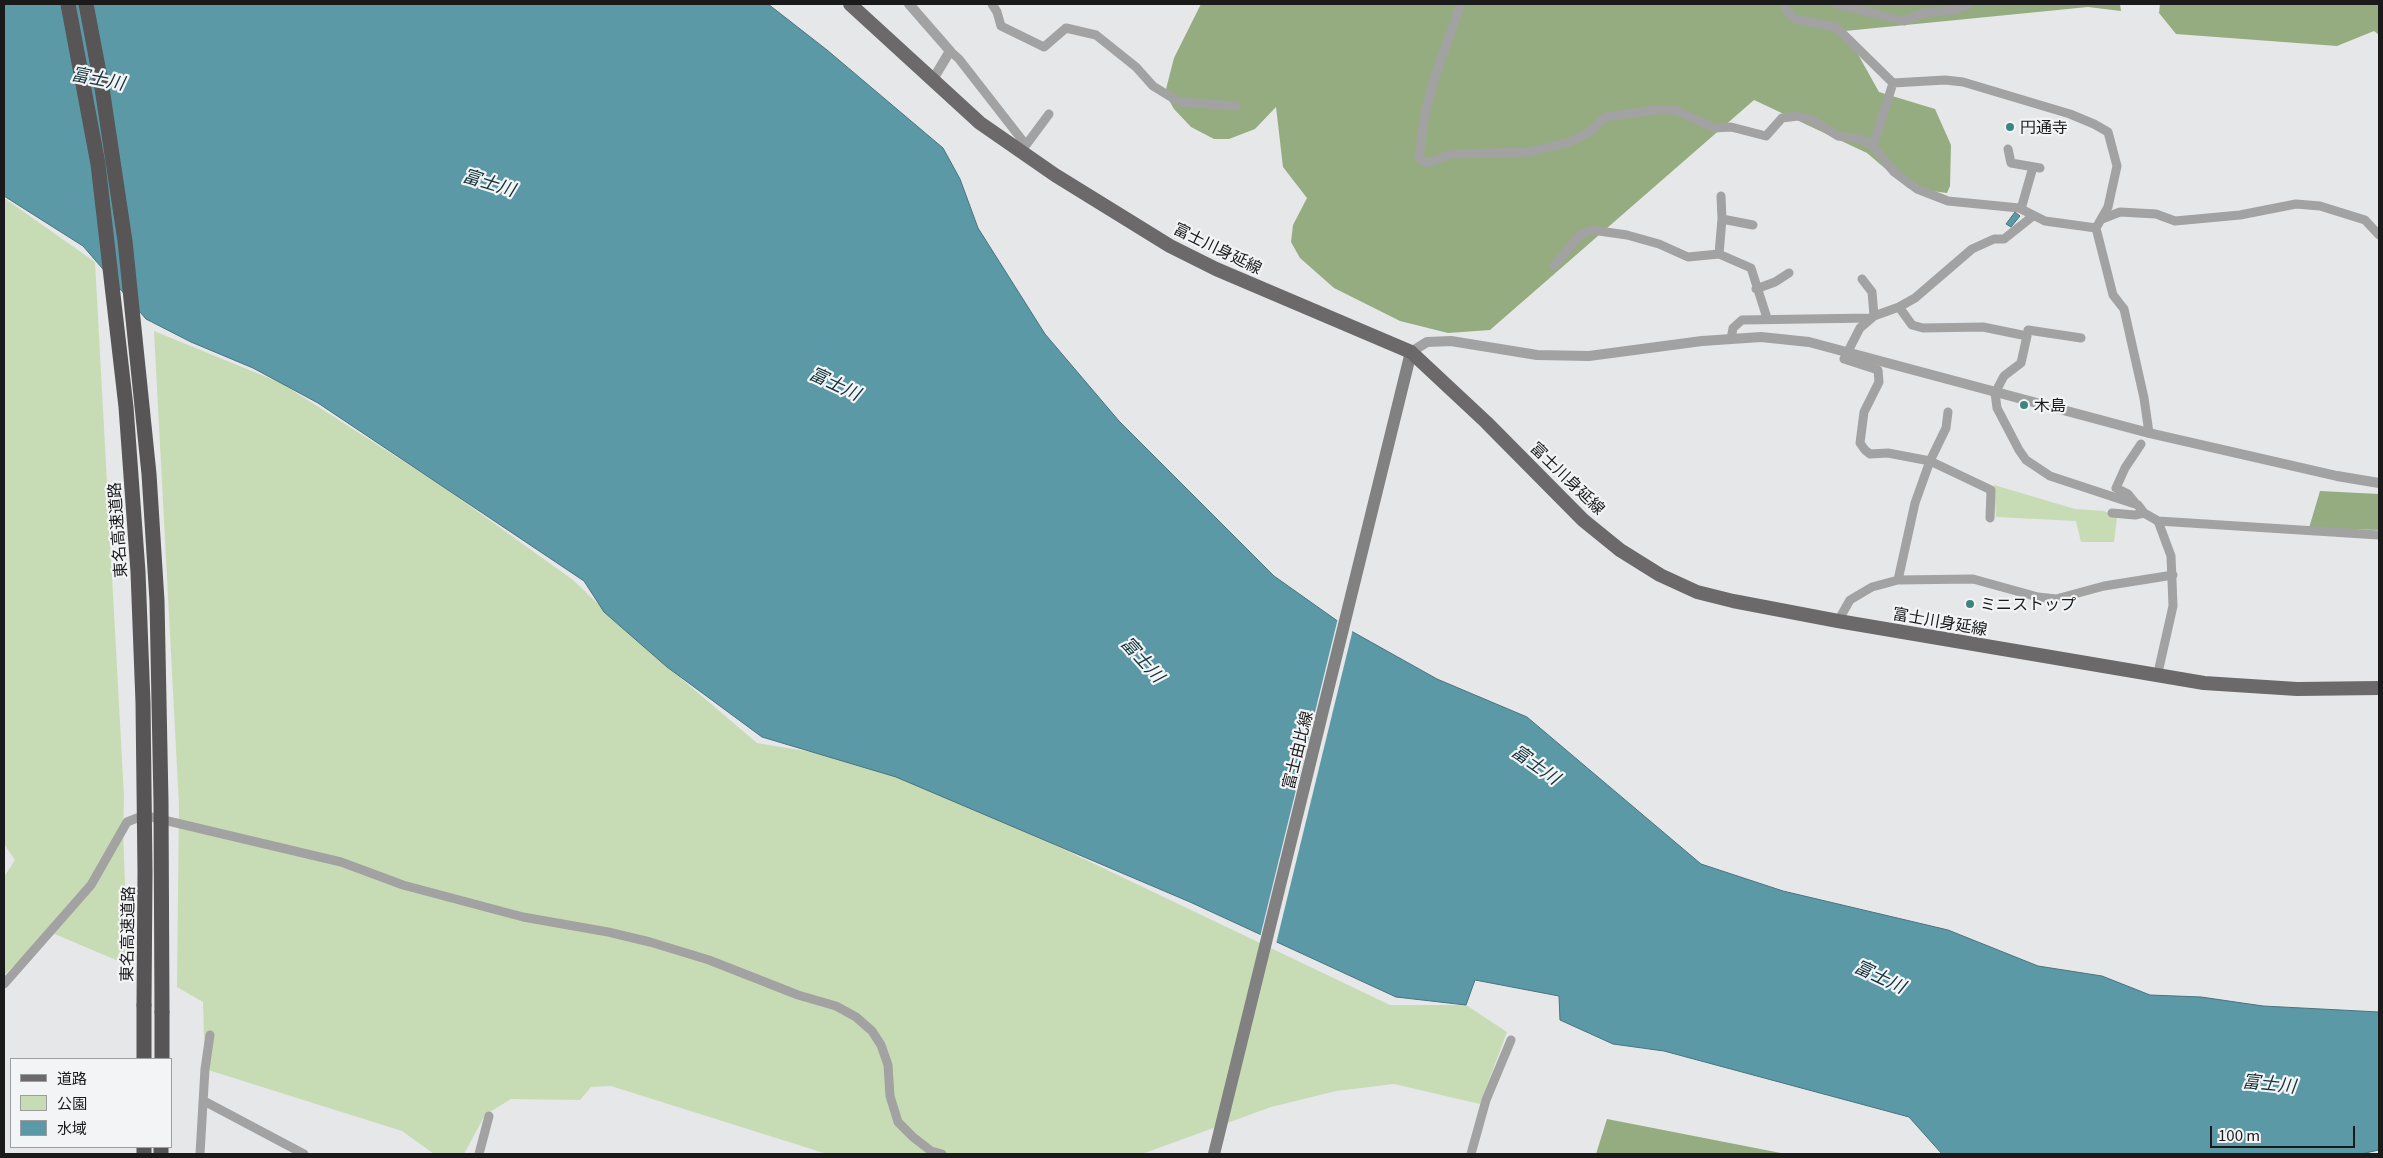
<!DOCTYPE html>
<meta charset="utf-8">
<style>
body{margin:0}
#map{position:relative;width:2383px;height:1158px;overflow:hidden;background:#e5e7e8;font-family:Georgia,"Noto Sans JP",serif}
canvas{display:block}
.frame{position:absolute;inset:0;border:5px solid #1a1a1b;pointer-events:none}
.legend{position:absolute;left:10px;top:1058px;width:162px;height:90px;box-sizing:border-box;background:#f3f4f6;border:1px solid #9c9d9e;margin:0;padding:6px 9px;list-style:none;font-size:15px;color:#1a1a1b}
.legend li{display:flex;align-items:center;gap:10px;height:25px}
.legend b{width:25px;border:1px solid #9c9d9e}
.scale{position:absolute;left:2210px;top:1126px;width:145px;height:22px;box-sizing:border-box;border:2px solid #1a1a1b;border-top:0;padding-left:6px;font-size:15px;line-height:18px;white-space:nowrap;color:#1a1a1b;-webkit-text-stroke:4px #f3f4f6;paint-order:stroke}
</style>
<div id="map">
<canvas width="2383" height="1158"></canvas>
<div class="frame"></div>
<ul class="legend">
<li><b style="height:6px;background:#6b696a"></b>道路</li>
<li><b style="height:14px;background:#c7dcb5"></b>公園</li>
<li><b style="height:14px;background:#5c99a7"></b>水域</li>
</ul>
<div class="scale">100 m</div>
</div>
<script>
const context = document.querySelector('canvas').getContext('2d');
context.lineJoin = 'round';
function fill(path, color) {
  context.fillStyle = color;
  context.fill(path, 'evenodd');
}
function shape(rows) {
  const path = new Path2D();
  for (const r of rows) {
    path.moveTo(r[0], r[1]);
    for (let i = 2; i < r.length; i += 2) path.lineTo(r[i], r[i + 1]);
  }
  return path;
}
function strokePath(path, color, width, dash) {
  context.strokeStyle = color;
  context.lineWidth = width;
  context.lineCap = dash ? 'butt' : 'round';
  context.setLineDash(dash || []);
  context.stroke(path);
}
function drawText(font, color, halo, rows, align = 'center') {
  context.font = font + ' Georgia,"Noto Sans JP",serif';
  context.lineWidth = 4.5;
  context.setLineDash([]);
  context.textBaseline = 'middle';
  context.strokeStyle = halo;
  context.fillStyle = color;
  for (const [text, x, y, turn = 0] of rows) {
    context.save();
    context.translate(x, y);
    context.rotate((+turn || 0) * Math.PI / 180);
    context.textAlign = isNaN(turn) ? turn : align;
    if (halo) context.strokeText(text, 0, 0);
    context.fillText(text, 0, 0);
    context.restore();
  }
}
fill(shape([
 [4,198,95,262,124,797,123,830,128,965,50,932,4,975,4,877,15,860,4,844],
 [154,331,281,383,442,486,573,580,637,641,757,743,885,764,1390,1005,1466,1005,1507,1032,1480,1104,1394,1084,1336,1091,1271,1107,1142,1154,827,1154,611,1086,591,1087,580,1100,511,1099,485,1115,464,1154,434,1154,402,1131,205,1069,203,1002,177,987,179,805],
 [1994,485,2075,509,2104,511,2117,517,2114,542,2081,542,2076,521,1996,517]
]), '#c7dcb5');
fill(shape([
 [1201,4,2120,4,2121,11,2088,7,1845,31,1879,92,1935,109,1951,145,1950,186,1947,193,1908,188,1867,153,1754,100,1490,330,1448,333,1400,321,1334,288,1300,258,1291,242,1293,225,1307,198,1283,167,1276,107,1255,129,1229,139,1214,139,1191,127,1174,109,1165,93,1174,58],
 [2160,4,2379,4,2379,35,2374,31,2337,46,2176,34,2159,13],
 [2320,491,2379,494,2379,530,2309,528],
 [1607,1119,1786,1154,1596,1154]
]), '#95ac81');
const water = shape([
 [4,4,768,4,827,50,943,148,960,179,978,228,1045,334,1119,421,1274,576,1353,632,1437,679,1527,717,1701,864,1783,891,1948,930,2038,966,2102,976,2150,995,2201,997,2263,1006,2379,1012,2379,1150,2361,1154,1942,1154,1909,1117,1664,1051,1613,1044,1560,1020,1559,996,1475,980,1466,1005,1396,997,1190,902,896,777,762,737,667,667,604,612,584,581,318,403,253,368,191,342,146,319,83,246,4,196,4,4],
 [2015,212,2020,216,2011,227,2006,224,2015,212]
]);
fill(water, '#5c99a7');
strokePath(water, '#48737d', 1);
fill(shape([
 [1338,618,1353,629,1276,944,1260,937]
]), '#e5e7e8');
strokePath(shape([
 [992,4,997,12,1001,26,1044,47,1066,28,1096,35,1136,67,1153,86,1179,102,1236,106],
 [1461,4,1435,76,1424,118,1419,158,1427,163,1452,154,1529,152,1570,142,1589,132,1605,117,1655,110,1675,110,1714,128,1731,127,1766,136,1782,118,1798,116,1812,120,1838,136,1860,139,1873,146],
 [1786,4,1785,8,1794,19,1836,27,1893,83,1945,80,1963,82,2070,114,2094,124,2108,132,2117,166,2108,207,2096,228,2113,295,2124,309,2144,398,2149,433],
 [1836,4,1904,21,1923,13,1954,10,1969,4],
 [950,51,959,59,1026,145,1049,114],
 [1893,83,1873,146,1894,172,1917,189,1948,201,2019,208,2045,221,2096,228],
 [2008,149,2011,163,2040,168],
 [2021,209,2033,167],
 [1722,219,1753,225],
 [2102,219,2120,212,2156,214,2175,221,2197,219,2240,215,2296,204,2320,206,2365,220,2379,235],
 [1719,254,1722,219,1721,196],
 [1554,266,1580,235,1592,230,1627,235,1659,244,1688,257,1719,254,1751,268,1767,318],
 [1862,279,1872,292,1874,316],
 [1756,289,1775,282,1789,273],
 [1899,307,1912,325,1923,328,1983,327,2027,336,2021,363,2004,376,1995,393,1997,408,2019,450,2026,460,2050,476,2138,505,2144,513,2158,521,2171,556,2173,606,2157,677],
 [2028,330,2081,338],
 [1731,339,1733,328,1742,320,1871,318],
 [1948,412,1946,428,1930,461,1991,490,1990,518],
 [2137,505,2128,494,2116,488,2125,468,2141,444],
 [2112,513,2135,515,2144,513],
 [2158,521,2379,535],
 [1898,580,1915,503,1930,461,1888,453,1870,454,1865,450,1860,443,1864,412,1879,382,1878,370,1844,359,1860,328,1874,316,1899,307,1915,298,1972,249,1994,239,2004,239,2033,216],
 [1838,621,1850,600,1872,587,1898,580,1973,579,2038,597,2056,599,2104,586,2173,575],
 [4,984,91,885,127,822,137,818,151,817,341,862,403,885,523,917,608,932,650,942,709,960,798,995,836,1006,856,1017,872,1031,881,1045,888,1065,890,1096,898,1122,913,1137,931,1151,942,1154],
 [204,1101,304,1154],
 [200,1154,205,1069,210,1035],
 [479,1154,489,1116],
 [1471,1154,1486,1100,1511,1040]
]), '#a3a2a2', 9);
strokePath(shape([
 [909,4,950,51,932,81],
 [1411,352,1427,342,1451,341,1537,355,1589,356,1702,341,1761,337,1809,342,2149,433,2337,476,2379,483]
]), '#a3a2a2', 10);
strokePath(shape([
 [1214,1154,1411,352]
]), '#828181', 12);
strokePath(shape([
 [850,4,980,123,1055,175,1170,246,1216,269,1411,352,1486,422,1583,520,1620,550,1660,575,1697,592,1733,601,1838,621,2204,683,2297,689,2379,688]
]), '#6b696a', 14);
strokePath(shape([
 [144,1005,144,1059],
 [162,1059,162,1012],
 [144,1147,144,1154],
 [161,1154,161,1147]
]), '#575555', 15);
strokePath(shape([
 [68,4,98,164,126,407,138,572,143,703,145,872,144,1005],
 [86,4,102,88,125,241,149,474,157,601,161,802,162,1012]
]), '#575555', 15);
for (const [x, y, r, color] of [
 [2010,127,5,"#3d8580"],
 [2024,405,5,"#3d8580"],
 [1970,604,5,"#3d8580"]
]) {
  const dot = new Path2D();
  dot.arc(x, y, r, 0, 2 * Math.PI);
  context.fillStyle = color;
  context.fill(dot);
  strokePath(dot, '#f3f4f6', 2);
}
drawText('16px', '#1a1a1b', '#f3f4f6', [
 ["円通寺",2020,127],
 ["木島",2034,405],
 ["ミニストップ",1980,604]
], 'left');
drawText('16px', '#1a1a1b', '#f3f4f6', [
 ["富士川身延線",1218,248,26],
 ["富士川身延線",1568,478,44],
 ["東名高速道路",117,530,-94],
 ["富士川身延線",1940,621,10],
 ["富士由比線",1297,750,-76],
 ["東名高速道路",127,934,-89]
]);
drawText('italic 18px', '#13333a', '#f3f4f6', [
 ["富士川",98,78,11],
 ["富士川",489,182,17],
 ["富士川",835,383,25],
 ["富士川",1143,659,48],
 ["富士川",1536,764,35],
 ["富士川",1880,976,25],
 ["富士川",2269,1083,6]
]);
</script>
